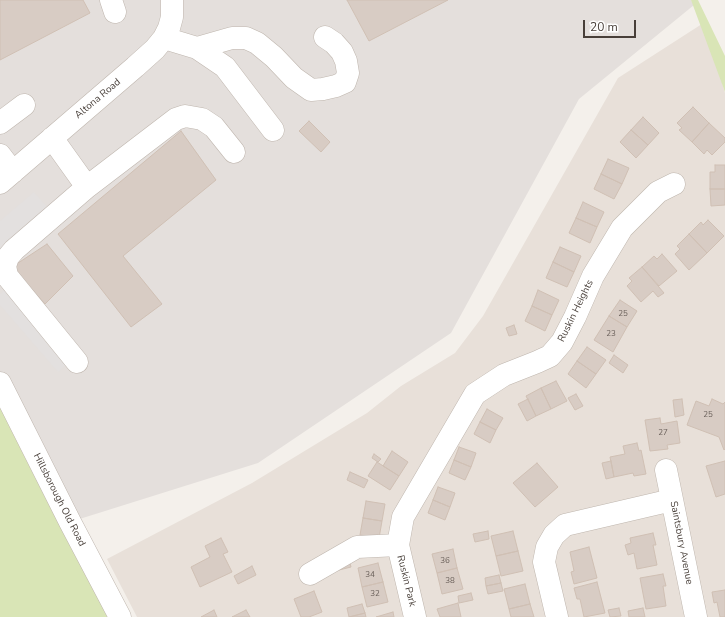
<!DOCTYPE html>
<style>
body{margin:0}
#map{position:relative;width:725px;height:617px;overflow:hidden;background:#f4f0eb;font-family:"Nunito Sans",sans-serif}
canvas{display:block}
.scale{position:absolute;left:583px;top:20px;width:53px;height:18px;box-sizing:border-box;border:2px solid #483f39;border-top:0;padding-left:5px;font-size:12px;line-height:14px;white-space:nowrap;color:#483f39;-webkit-text-stroke:3px #fff;paint-order:stroke}
</style>
<div id="map">
<canvas width="725" height="617"></canvas>
<div class="scale">20 m</div>
</div>
<script>
const context = document.querySelector('canvas').getContext('2d');
context.lineJoin = 'round';
function fill(path, color) {
  context.fillStyle = color;
  context.fill(path, 'evenodd');
}
function shape(rows) {
  const path = new Path2D();
  for (const r of rows) {
    path.moveTo(r[0], r[1]);
    for (let i = 2; i < r.length; i += 2) path.lineTo(r[i], r[i + 1]);
  }
  return path;
}
function strokePath(path, color, width, dash) {
  context.strokeStyle = color;
  context.lineWidth = width;
  context.lineCap = dash ? 'butt' : 'round';
  context.setLineDash(dash || []);
  context.stroke(path);
}
function drawText(font, color, halo, rows, align = 'center') {
  context.font = font + ' "Nunito Sans",sans-serif';
  context.lineWidth = 3;
  context.setLineDash([]);
  context.textBaseline = 'middle';
  context.strokeStyle = halo;
  context.fillStyle = color;
  for (const [text, x, y, turn = 0] of rows) {
    context.save();
    context.translate(x, y);
    context.rotate((+turn || 0) * Math.PI / 180);
    context.textAlign = isNaN(turn) ? turn : align;
    if (halo) context.strokeText(text, 0, 0);
    context.fillText(text, 0, 0);
    context.restore();
  }
}
fill(shape([
 [705,22,725,93,725,617,137,617,107,559,252,483,367,413,401,386,455,353,483,316,618,78]
]), '#e8e0d9');
fill(shape([
 [0,0,691,0,694,5,579,99,451,333,258,463,70,522,0,383]
]), '#e4dfdc');
fill(shape([
 [691,0,698,0,725,56,725,92],
 [0,402,109,617,0,617]
]), '#d9e5b6');
fill(shape([
 [34,192,60,222,0,253,0,221],
 [17,280,81,352,58,372,0,305,0,294]
]), '#e3e0df');
const building = shape([
 [0,0,83,0,90,13,0,60,0,0],
 [347,0,448,0,369,41,347,0],
 [693,107,709,123,692,142,679,130,682,128,677,123,693,107],
 [643,117,659,133,648,145,631,130,643,117],
 [309,121,330,142,321,152,299,131,309,121],
 [709,123,725,138,725,142,712,155,707,150,704,154,692,142,709,123],
 [631,130,648,145,636,158,620,142,631,130],
 [181,131,216,180,123,256,162,304,131,327,58,234,181,131],
 [608,159,629,168,622,184,601,174,608,159],
 [715,165,725,165,725,189,710,189,710,172,715,172,715,165],
 [601,174,622,184,614,199,594,189,601,174],
 [710,189,725,189,725,205,711,206,710,189],
 [583,202,604,212,597,227,576,218,583,202],
 [576,218,597,227,590,243,569,233,576,218],
 [708,220,724,236,707,253,689,234,701,222,703,225,708,220],
 [689,234,707,253,689,270,675,254,680,249,677,246,689,234],
 [47,244,73,276,45,304,12,267,47,244],
 [560,247,581,256,574,272,553,262,560,247],
 [662,254,677,271,659,286,642,267,654,256,657,259,662,254],
 [553,262,574,272,567,287,546,278,553,262],
 [642,267,664,293,658,297,653,291,641,302,627,286,632,281,629,278,642,267],
 [538,290,559,300,552,315,532,306,538,290],
 [620,300,637,311,627,327,609,316,620,300],
 [532,306,552,315,545,331,525,321,532,306],
 [609,316,627,327,613,352,594,340,609,316],
 [514,325,517,334,509,336,506,328,514,325],
 [587,347,606,360,596,374,577,361,587,347],
 [614,355,628,365,623,373,609,363,614,355],
 [577,361,596,374,586,388,568,374,577,361],
 [556,381,567,401,551,409,541,388,556,381],
 [541,388,551,409,536,416,526,396,541,388],
 [576,394,583,406,575,410,568,398,576,394],
 [528,399,536,416,527,421,518,404,528,399],
 [682,399,684,415,675,417,673,400,682,399],
 [712,399,723,404,725,402,725,449,724,450,719,437,687,425,696,401,709,406,712,399],
 [487,409,503,418,496,430,480,422,487,409],
 [660,418,661,424,677,421,680,443,667,445,668,449,650,451,645,420,660,418],
 [480,422,496,430,490,443,474,434,480,422],
 [637,443,639,451,641,450,646,474,634,476,633,473,614,477,610,457,625,454,623,446,637,443],
 [459,447,476,453,471,467,454,460,459,447],
 [392,451,408,462,399,476,383,466,392,451],
 [374,454,381,459,378,462,372,458,374,454],
 [454,460,471,467,465,480,449,473,454,460],
 [611,461,614,477,606,479,602,463,611,461],
 [725,461,725,494,716,497,706,466,725,461],
 [377,462,399,476,390,490,368,476,377,462],
 [537,463,558,487,535,507,513,483,537,463],
 [350,472,368,480,364,488,347,480,350,472],
 [438,487,455,493,450,507,433,500,438,487],
 [433,500,450,507,445,520,428,513,433,500],
 [366,501,385,504,382,521,363,518,366,501],
 [363,518,382,521,379,538,360,535,363,518],
 [488,531,489,539,475,542,473,534,488,531],
 [513,531,518,551,496,556,491,536,513,531],
 [653,533,656,545,653,545,657,565,637,569,634,553,628,555,625,545,631,543,630,538,653,533],
 [221,538,228,552,223,554,232,572,200,587,191,567,210,557,205,546,221,538],
 [589,547,597,578,574,584,571,572,574,571,570,552,589,547],
 [453,549,457,568,437,573,432,554,453,549],
 [518,551,523,571,501,576,496,556,518,551],
 [349,559,351,567,339,570,349,559],
 [378,563,383,582,362,587,358,568,378,563],
 [252,566,256,575,238,584,234,576,252,566],
 [457,568,463,589,442,594,437,573,457,568],
 [663,574,666,586,663,586,666,606,646,609,640,578,663,574],
 [499,575,501,583,486,586,485,578,499,575],
 [383,582,388,602,367,607,362,587,383,582],
 [597,582,605,613,584,617,580,599,577,599,574,588,597,582],
 [501,583,503,591,488,594,486,586,501,583],
 [525,584,530,604,509,609,504,589,525,584],
 [725,590,725,617,720,617,717,602,714,603,712,592,725,590],
 [314,591,322,612,309,617,301,617,294,599,314,591],
 [471,593,473,600,459,603,458,596,471,593],
 [458,603,461,617,440,617,437,609,458,603],
 [362,604,365,613,349,617,347,608,362,604],
 [530,604,534,617,511,617,509,609,530,604],
 [619,608,621,616,610,617,608,610,619,608],
 [643,608,645,617,629,617,628,611,643,608],
 [214,610,217,617,201,617,214,610],
 [246,610,250,617,232,617,246,610],
 [393,612,394,617,376,617,393,612],
 [365,613,366,617,349,617,365,613]
]);
fill(building, '#d8ccc4');
strokePath(building, '#d0c0b4', 1);
const minor = shape([
 [111,0,115,12],
 [164,38,197,48,232,38,246,38,257,43,274,57,294,78,311,90,323,89,336,86,345,82,348,73,346,61,342,52,334,43,325,37],
 [197,48,225,67,273,130],
 [0,123,24,105],
 [52,138,87,187,176,119,185,116,202,119,214,127,234,152],
 [0,155,13,172],
 [0,183,135,67,155,49,164,38,169,28,172,17,172,0],
 [77,362,7,276,5,266,8,257,14,250,87,187],
 [0,383,70,522,120,617],
 [666,470,696,617],
 [310,574,357,547,398,545],
 [415,617,398,545,403,517,475,394,504,375,537,362,550,356,562,342,575,317,593,276,622,228,658,192,674,184],
 [557,617,544,562,547,547,554,535,565,525,672,500]
]);
strokePath(minor, '#bfb6ae', 23);
strokePath(minor, '#fff', 22);
drawText('8px', '#6c625c', null, [
 ["25",623,314],
 ["23",611,334],
 ["25",708,415],
 ["27",663,433],
 ["36",445,561],
 ["34",370,575],
 ["38",450,581],
 ["32",375,594]
]);
drawText('10px', '#483f39', '#fff', [
 ["Altona Road",98,99,-40],
 ["Ruskin Heights",576,311,-64],
 ["Hillsborough Old Road",59,500,63],
 ["Saintsbury Avenue",681,543,79],
 ["Ruskin Park",406,581,76]
]);
</script>
